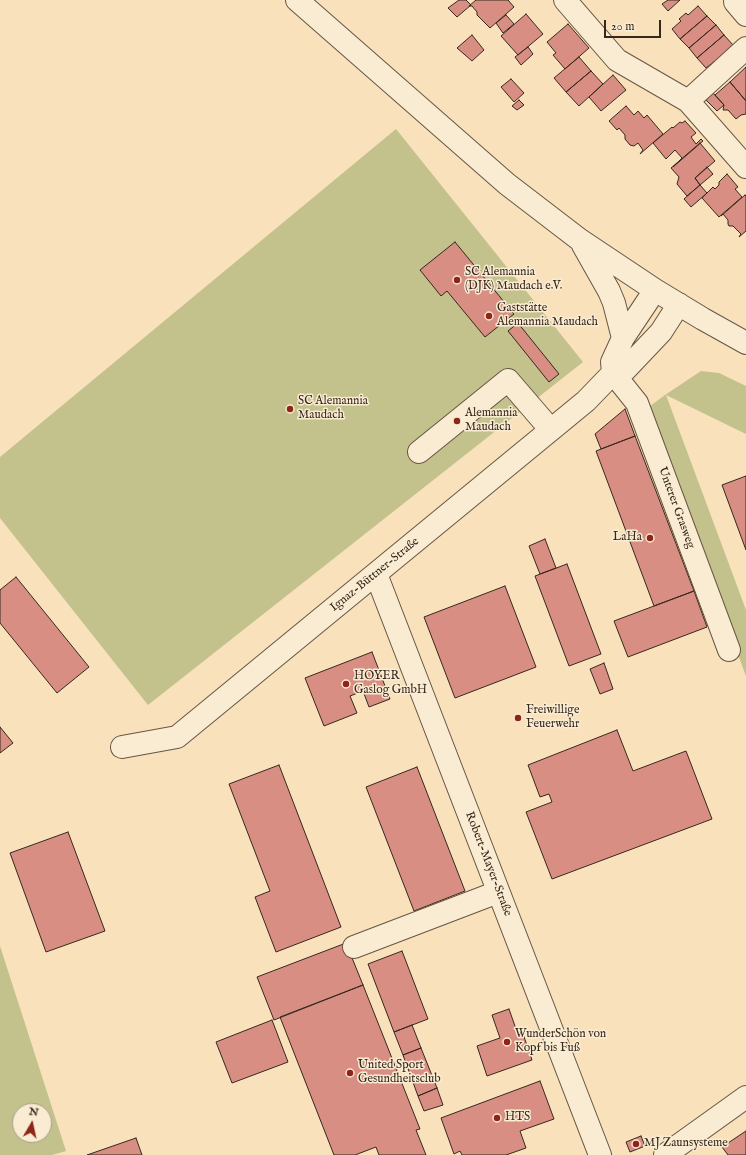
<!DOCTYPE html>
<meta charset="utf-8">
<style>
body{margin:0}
#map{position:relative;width:746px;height:1155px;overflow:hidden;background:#f8e1bb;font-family:"IM FELL English",serif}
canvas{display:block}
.north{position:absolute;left:12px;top:1103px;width:40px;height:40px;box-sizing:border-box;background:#faecd3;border:1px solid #ac9e8a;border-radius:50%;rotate:9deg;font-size:11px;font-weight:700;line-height:16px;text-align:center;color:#37281d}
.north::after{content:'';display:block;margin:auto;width:14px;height:18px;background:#8f2418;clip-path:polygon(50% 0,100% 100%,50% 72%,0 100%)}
.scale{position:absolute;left:604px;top:20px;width:57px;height:18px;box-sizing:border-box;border:2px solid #37281d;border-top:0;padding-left:5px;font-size:12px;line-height:14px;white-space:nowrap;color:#37281d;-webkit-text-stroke:3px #faecd3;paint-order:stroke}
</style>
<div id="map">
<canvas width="746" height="1155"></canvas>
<div class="north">N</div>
<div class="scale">20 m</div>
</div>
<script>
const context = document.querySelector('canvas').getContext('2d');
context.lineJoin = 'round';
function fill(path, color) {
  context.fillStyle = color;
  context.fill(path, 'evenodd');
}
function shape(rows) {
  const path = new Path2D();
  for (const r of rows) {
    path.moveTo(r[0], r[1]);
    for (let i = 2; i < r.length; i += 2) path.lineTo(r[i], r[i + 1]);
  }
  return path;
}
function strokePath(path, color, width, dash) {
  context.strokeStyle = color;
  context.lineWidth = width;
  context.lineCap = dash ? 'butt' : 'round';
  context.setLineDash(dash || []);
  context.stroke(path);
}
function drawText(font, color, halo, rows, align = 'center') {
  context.font = font + ' "IM FELL English",serif';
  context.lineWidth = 3;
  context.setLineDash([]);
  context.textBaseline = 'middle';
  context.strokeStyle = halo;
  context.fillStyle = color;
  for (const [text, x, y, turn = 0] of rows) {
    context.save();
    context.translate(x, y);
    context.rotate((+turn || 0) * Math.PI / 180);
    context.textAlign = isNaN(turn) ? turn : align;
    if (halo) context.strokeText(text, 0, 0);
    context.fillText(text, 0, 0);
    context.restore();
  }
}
fill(shape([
 [396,129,583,362,148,705,0,518,0,457],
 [701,371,719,373,746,386,746,434,666,395,746,610,746,676,646,409,665,395],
 [0,946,66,1151,52,1155,0,1155],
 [20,1111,44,1111,44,1135,20,1135]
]), '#c3c18c');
const building = shape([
 [459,0,466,0,471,5,457,17,448,8,459,0],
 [476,0,508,0,514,7,490,28,477,15,477,12,472,6,469,6,476,0],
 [668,0,680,0,668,11,662,4,668,0],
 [698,6,707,16,680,39,672,29,681,21,679,19,686,13,688,15,698,6],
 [526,14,543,34,518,55,501,36,526,14],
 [506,15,514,24,503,33,496,23,506,15],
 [707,16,716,25,689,48,680,39,707,16],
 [568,24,589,48,565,69,553,55,556,53,547,42,568,24],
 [716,25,724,35,697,58,689,48,716,25],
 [472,35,484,50,472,61,457,48,472,35],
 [724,35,733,45,722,55,724,56,717,62,715,61,706,68,697,58,724,35],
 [528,47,533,54,521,65,515,57,528,47],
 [579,57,591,71,566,92,554,78,579,57],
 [746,67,746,101,730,82,746,67],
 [591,71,603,84,579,106,566,92,591,71],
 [613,75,626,90,601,111,589,97,613,75],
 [511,79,524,93,514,102,501,87,511,79],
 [730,82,746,101,746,114,741,115,736,119,728,110,723,110,724,105,715,95,730,82],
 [713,93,724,105,717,111,706,100,713,93],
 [519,100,524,105,517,110,512,106,519,100],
 [626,106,634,115,638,111,644,118,647,115,663,134,640,154,643,150,638,143,634,146,630,145,625,139,625,135,619,128,617,130,609,121,626,106],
 [685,121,696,133,691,137,696,144,701,139,703,141,673,167,682,158,675,150,666,159,653,143,672,127,673,128,680,122,682,123,685,121],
 [700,143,715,161,695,178,700,185,687,196,677,184,679,177,671,168,700,143],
 [707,167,713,174,700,185,695,178,707,167],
 [727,174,738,187,735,189,742,197,719,217,702,198,713,187,715,189,719,185,719,182,727,174],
 [700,185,707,193,691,207,684,199,700,185],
 [745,195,746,196,746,231,739,237,741,234,733,226,729,226,728,224,728,220,723,214,721,216,745,195],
 [455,242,514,314,485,337,447,291,441,296,420,270,455,242],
 [518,323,559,374,549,382,508,331,518,323],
 [625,409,635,436,601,449,595,434,625,409],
 [635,436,694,591,654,606,596,451,635,436],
 [746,476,746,550,722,485,746,476],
 [545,539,556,568,540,574,529,546,545,539],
 [567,564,601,654,569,666,535,576,567,564],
 [16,577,89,667,57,693,0,623,0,590,16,577],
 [505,586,536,667,455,698,424,617,505,586],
 [694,591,707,627,628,657,614,621,694,591],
 [372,652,390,699,369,707,363,691,350,696,357,713,324,726,305,678,372,652],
 [604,663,613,689,600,694,590,669,604,663],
 [0,727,13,743,0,753,0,727],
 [617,730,633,771,686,751,712,819,552,879,526,812,552,802,549,794,540,797,528,765,617,730],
 [279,765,341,927,276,952,255,897,270,891,229,784,279,765],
 [417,767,465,891,414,911,366,787,417,767],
 [68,832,105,931,46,952,10,853,68,832],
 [346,943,363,985,274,1020,257,977,346,943],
 [402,951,428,1019,394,1032,368,964,402,951],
 [363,985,420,1129,416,1130,426,1155,379,1155,376,1147,355,1155,334,1155,280,1017,363,985],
 [509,1009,516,1029,521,1028,532,1060,487,1076,477,1046,500,1038,492,1015,509,1009],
 [272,1020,288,1062,232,1083,216,1042,272,1020],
 [412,1025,421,1048,403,1055,394,1032,412,1025],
 [421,1048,437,1088,418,1096,403,1055,421,1048],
 [540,1081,554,1119,520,1131,526,1148,506,1155,462,1155,460,1151,454,1154,441,1118,540,1081],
 [437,1088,443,1105,424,1111,418,1096,437,1088],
 [746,1131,746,1155,728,1155,722,1147,746,1131],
 [641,1136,645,1146,630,1152,626,1142,641,1136],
 [136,1138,142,1155,87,1155,136,1138]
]);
fill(building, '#d98e83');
strokePath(building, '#37281d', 1);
const minor = shape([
 [297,0,507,184,580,240,655,290,703,319,746,343],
 [565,0,617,60,688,101,746,167],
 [735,2,746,15],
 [688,101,746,48],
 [583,245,609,291,614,303,623,338],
 [613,373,637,403,729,650],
 [613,373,612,362,623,338,655,290],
 [419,452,508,380,551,430],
 [376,574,600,1155],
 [122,747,177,737,586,401,613,373,625,370,661,332,679,304],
 [354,947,498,892],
 [665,1155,746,1097]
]);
strokePath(minor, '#675644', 24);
strokePath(minor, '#faecd3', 22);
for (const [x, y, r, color] of [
 [457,280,4,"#8f2418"],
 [489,316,4,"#8f2418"],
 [290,409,4,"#8f2418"],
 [457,421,4,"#8f2418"],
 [650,538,4,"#8f2418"],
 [346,684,4,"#8f2418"],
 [518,718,4,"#8f2418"],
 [507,1042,4,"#8f2418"],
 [350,1073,4,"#8f2418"],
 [497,1118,4,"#8f2418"],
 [636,1144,4,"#8f2418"]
]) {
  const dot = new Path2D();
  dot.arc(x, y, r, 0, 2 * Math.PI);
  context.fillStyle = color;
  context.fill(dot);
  strokePath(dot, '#faecd3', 1.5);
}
drawText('12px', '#37281d', '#faecd3', [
 ["SC Alemannia",465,273],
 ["(DJK) Maudach e.V.",465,287],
 ["Gaststätte",497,309],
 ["Alemannia Maudach",497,323],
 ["SC Alemannia",298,402],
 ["Maudach",298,416],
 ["Alemannia",465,414],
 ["Maudach",465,428],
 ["LaHa",642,538,"right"],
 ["HOYER",354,677],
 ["Gaslog GmbH",354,691],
 ["Freiwillige",526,711],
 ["Feuerwehr",526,725],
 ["WunderSchön von",515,1035],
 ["Kopf bis Fuß",515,1049],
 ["United Sport",358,1066],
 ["Gesundheitsclub",358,1080],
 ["HTS",505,1118],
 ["MJ Zaunsysteme",644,1144]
], 'left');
drawText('12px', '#37281d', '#faecd3', [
 ["Unterer Grasweg",676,508,70],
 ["Ignaz-Büttner-Straße",375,575,-39],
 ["Robert-Mayer-Straße",488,864,69]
]);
</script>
